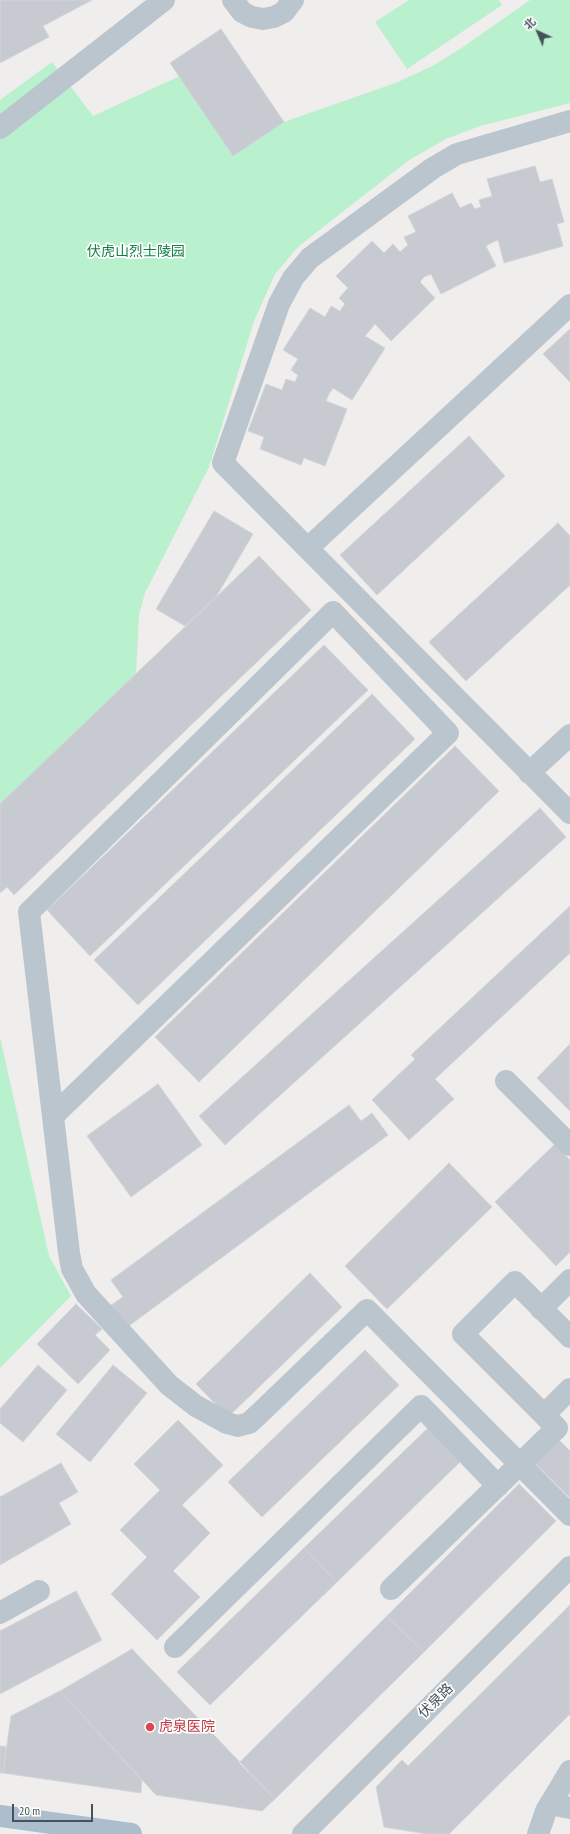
<!DOCTYPE html>
<meta charset="utf-8">
<style>
body{margin:0}
#map{position:relative;width:570px;height:1834px;overflow:hidden;background:#f0eded;font-family:"PT Sans Narrow","Noto Sans SC",sans-serif}
canvas{display:block}
.north{position:absolute;left:518px;top:12px;width:40px;height:40px;-webkit-text-stroke:3px #fff;paint-order:stroke;rotate:316deg;font-size:11px;font-weight:700;line-height:16px;text-align:center;color:#45515b}
.north::after{content:'';display:block;margin:auto;width:14px;height:18px;background:#45515b;clip-path:polygon(50% 0,100% 100%,50% 72%,0 100%)}
.scale{position:absolute;left:12px;top:1804px;width:81px;height:18px;box-sizing:border-box;border:2px solid #45515b;border-top:0;padding-left:5px;font-size:12px;line-height:14px;white-space:nowrap;color:#45515b;-webkit-text-stroke:3px #fff;paint-order:stroke}
</style>
<div id="map">
<canvas width="570" height="1834"></canvas>
<div class="north">北</div>
<div class="scale">20 m</div>
</div>
<script>
const context = document.querySelector('canvas').getContext('2d');
context.lineJoin = 'round';
function fill(path, color) {
  context.fillStyle = color;
  context.fill(path, 'evenodd');
}
function shape(rows) {
  const path = new Path2D();
  for (const r of rows) {
    path.moveTo(r[0], r[1]);
    for (let i = 2; i < r.length; i += 2) path.lineTo(r[i], r[i + 1]);
  }
  return path;
}
function strokePath(path, color, width, dash) {
  context.strokeStyle = color;
  context.lineWidth = width;
  context.lineCap = dash ? 'butt' : 'round';
  context.setLineDash(dash || []);
  context.stroke(path);
}
function drawText(font, color, halo, rows, align = 'center') {
  context.font = font + ' "PT Sans Narrow","Noto Sans SC",sans-serif';
  context.lineWidth = 3.5;
  context.setLineDash([]);
  context.textBaseline = 'middle';
  context.strokeStyle = halo;
  context.fillStyle = color;
  for (const [text, x, y, turn = 0] of rows) {
    context.save();
    context.translate(x, y);
    context.rotate((+turn || 0) * Math.PI / 180);
    context.textAlign = isNaN(turn) ? turn : align;
    if (halo) context.strokeText(text, 0, 0);
    context.fillText(text, 0, 0);
    context.restore();
  }
}
fill(shape([
 [409,0,499,0,502,5,407,69,375,22],
 [530,0,570,0,570,103,480,126,446,139,409,160,299,246,275,274,254,321,209,467,145,593,139,615,136,674,0,804,0,100,52,62,93,116,180,76,233,156,284,122,398,82,434,65,463,47],
 [0,1037,49,1256,71,1296,0,1368]
]), '#b9f0cd');
const building = shape([
 [0,0,92,0,43,26,49,37,0,63,0,0],
 [221,29,284,122,233,156,170,63,221,29],
 [535,166,540,182,552,179,564,222,557,224,563,246,504,263,498,240,491,243,486,246,496,266,441,294,431,274,424,277,420,282,435,298,391,341,375,324,365,336,385,348,352,400,333,388,329,394,326,401,347,409,325,466,304,458,301,465,260,449,264,437,248,431,266,384,282,390,286,379,295,382,298,375,291,370,298,359,283,350,310,308,325,317,331,306,340,311,345,304,339,298,348,288,336,276,372,241,384,253,393,244,400,252,408,245,404,237,416,232,408,216,452,193,460,208,471,203,475,209,481,207,479,200,492,196,487,179,535,166],
 [570,329,570,382,543,354,570,329],
 [469,436,505,476,377,595,340,555,469,436],
 [214,511,253,534,216,597,185,626,156,609,214,511],
 [558,523,570,536,570,585,466,681,429,642,558,523],
 [259,556,311,610,14,895,7,887,0,893,0,804,259,556],
 [324,645,368,690,90,956,47,910,324,645],
 [372,694,415,739,138,1005,94,960,372,694],
 [455,746,499,791,199,1082,155,1037,455,746],
 [540,808,566,837,225,1145,199,1116,540,808],
 [570,906,570,953,435,1079,454,1099,409,1140,372,1100,415,1059,411,1055,570,906],
 [570,1044,570,1111,537,1078,570,1044],
 [158,1084,202,1145,131,1197,87,1136,158,1084],
 [349,1105,361,1121,372,1113,388,1135,126,1328,110,1306,123,1297,111,1280,349,1105],
 [555,1144,570,1160,570,1252,556,1266,495,1202,555,1144],
 [449,1163,492,1207,387,1309,345,1266,449,1163],
 [310,1273,342,1307,228,1417,196,1384,310,1273],
 [76,1304,102,1329,95,1335,110,1350,78,1384,37,1344,76,1304],
 [365,1350,399,1385,262,1517,228,1482,365,1350],
 [38,1365,67,1390,23,1442,0,1423,0,1409,38,1365],
 [113,1365,147,1393,90,1462,56,1434,113,1365],
 [178,1420,223,1465,182,1505,210,1533,173,1571,200,1597,157,1640,111,1594,147,1557,120,1530,160,1490,134,1464,178,1420],
 [430,1426,462,1460,337,1582,304,1548,430,1426],
 [559,1440,570,1451,570,1498,535,1463,559,1440],
 [61,1463,78,1492,59,1503,71,1524,0,1565,0,1497,61,1463],
 [519,1484,556,1521,424,1652,387,1616,519,1484],
 [304,1548,337,1582,210,1705,177,1672,304,1548],
 [76,1591,102,1640,0,1694,0,1631,76,1591],
 [570,1605,570,1714,449,1834,427,1834,384,1827,376,1787,402,1760,408,1766,570,1605],
 [387,1616,424,1652,275,1799,239,1763,387,1616],
 [132,1649,275,1799,262,1811,156,1795,60,1691,132,1649],
 [60,1691,142,1780,141,1793,3,1773,11,1716,60,1691],
 [0,1746,6,1747,3,1773,0,1773,0,1746]
]);
fill(building, '#c7cad0');
strokePath(building, '#d1d4d9', 1);
strokePath(shape([
 [233,0,242,12,252,17,263,19,274,17,284,12,293,0],
 [570,121,457,154,433,168,310,258,293,278,279,304,223,463,570,813],
 [0,128,164,0],
 [308,548,570,305],
 [529,773,570,735],
 [506,1081,570,1145],
 [53,1116,448,733,333,612,29,912,69,1253,72,1269,86,1294,169,1385,196,1406,227,1423,238,1426,249,1423,260,1413,367,1310,570,1515],
 [541,1309,570,1280],
 [544,1415,570,1389],
 [391,1589,557,1428,463,1334,515,1282,570,1337],
 [0,1613,39,1591],
 [175,1647,421,1406,498,1486],
 [550,1804,570,1808],
 [303,1834,570,1567],
 [538,1834,546,1811,570,1771]
]), '#bbc5cd', 22);
strokePath(shape([
 [0,1816,131,1834]
]), '#acbdce', 22);
for (const [x, y, r, color] of [
 [150,1727,5,"#e0444e"]
]) {
  const dot = new Path2D();
  dot.arc(x, y, r, 0, 2 * Math.PI);
  context.fillStyle = color;
  context.fill(dot);
  strokePath(dot, '#fff', 1.5);
}
drawText('14px', '#137f47', '#fff', [
 ["伏虎山烈士陵园",136,252]
]);
drawText('14px', '#45515b', '#fff', [
 ["伏泉路",436,1701,-45]
]);
drawText('14px', '#be3a42', '#fff', [
 ["虎泉医院",159,1727]
], 'left');
</script>
